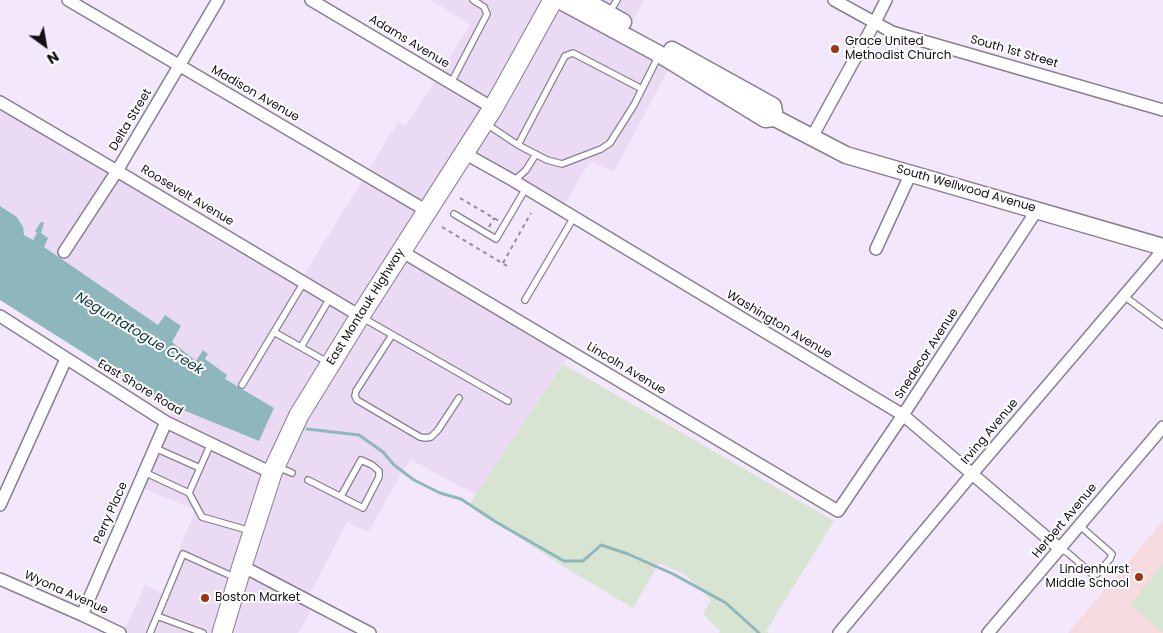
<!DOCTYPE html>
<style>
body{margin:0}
#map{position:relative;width:1163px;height:633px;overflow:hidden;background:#f3e7fb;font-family:Poppins,sans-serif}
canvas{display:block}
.north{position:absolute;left:20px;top:20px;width:50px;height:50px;-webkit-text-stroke:4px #fff;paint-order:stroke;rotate:148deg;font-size:14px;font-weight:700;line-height:20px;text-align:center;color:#130f15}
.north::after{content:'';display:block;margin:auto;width:18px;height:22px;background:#130f15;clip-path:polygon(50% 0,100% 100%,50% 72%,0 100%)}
</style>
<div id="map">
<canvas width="1163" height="633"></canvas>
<div class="north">N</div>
</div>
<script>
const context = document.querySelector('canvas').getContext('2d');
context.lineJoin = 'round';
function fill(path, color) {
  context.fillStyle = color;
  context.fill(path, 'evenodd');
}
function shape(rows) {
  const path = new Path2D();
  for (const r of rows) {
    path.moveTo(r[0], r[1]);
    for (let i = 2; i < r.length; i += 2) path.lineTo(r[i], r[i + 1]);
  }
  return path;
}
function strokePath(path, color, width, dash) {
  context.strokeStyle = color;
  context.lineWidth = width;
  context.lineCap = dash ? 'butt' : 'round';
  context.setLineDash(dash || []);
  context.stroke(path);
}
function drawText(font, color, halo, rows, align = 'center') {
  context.font = font + ' Poppins,sans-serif';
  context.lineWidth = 4;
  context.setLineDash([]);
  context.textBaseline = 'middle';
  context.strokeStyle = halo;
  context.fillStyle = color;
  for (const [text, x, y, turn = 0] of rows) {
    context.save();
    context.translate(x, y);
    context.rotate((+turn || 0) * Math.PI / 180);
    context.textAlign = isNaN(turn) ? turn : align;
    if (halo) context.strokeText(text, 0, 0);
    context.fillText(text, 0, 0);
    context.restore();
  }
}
fill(shape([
 [431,0,644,0,623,38,670,66,614,172,590,161,563,207,475,156,408,259,568,356,476,495,410,459,368,532,347,522,305,603,313,607,298,633,123,633,145,585,162,593,195,510,138,486,173,406,258,441,225,379,227,375,205,359,203,351,197,362,171,341,181,326,165,315,158,325,43,247,41,233,44,224,41,222,35,231,37,232,33,240,24,235,17,217,0,206,0,107,299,283,398,122,406,126,470,25]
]), '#eadaf4');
fill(shape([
 [1163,521,1163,633,1068,633]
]), '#f5dadf');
fill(shape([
 [563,364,834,521,766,631,769,633,719,633,720,631,703,614,711,600,684,574,659,563,633,608,566,568,469,505],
 [1163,564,1163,632,1130,605]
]), '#d6e4d1');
fill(shape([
 [0,206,17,217,23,227,24,235,33,240,37,233,35,231,41,222,44,223,41,233,48,238,44,247,158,325,165,315,181,326,172,342,196,361,203,350,208,354,205,359,227,375,225,379,274,408,259,441,173,406,171,408,0,300]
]), '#8eb7bd');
strokePath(shape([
 [307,429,359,435,383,452,394,465,414,480,440,493,461,499,496,522,564,561,583,561,601,545,628,554,673,574,726,603,759,633]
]), '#8eb7bd', 3);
const lane = shape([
 [609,13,617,0],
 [451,83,487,14,484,7,473,0],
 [485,123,518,145,547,160,562,164,601,149,610,143,634,105,659,55],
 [518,145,565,56,573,53,642,89],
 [514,181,526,170,536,154],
 [454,214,496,239,526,188],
 [1124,296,1163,325],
 [525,300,574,217],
 [363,318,508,401],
 [274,332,329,363],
 [392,335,356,391,355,396,357,400,420,437,426,438,431,437,438,430,459,398],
 [301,347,330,298],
 [242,385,304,282],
 [155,448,200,468],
 [278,467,292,473],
 [144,472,189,493,211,443],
 [308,480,363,508,379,477,379,471,372,465,361,460,341,496],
 [189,493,202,517,251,531],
 [1059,548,1068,553,1092,574,1097,574,1110,559,1112,554,1079,525],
 [157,616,203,633],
 [150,633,183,554,236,578]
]);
const street = shape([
 [68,0,427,211],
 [311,0,493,108],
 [834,0,892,32,1163,110],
 [0,102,117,171,360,316],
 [812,137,875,22,886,0],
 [464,153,514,181,903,415,1059,548],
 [876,249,911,173],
 [401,251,838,511,903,415,1037,210],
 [64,252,117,171,218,0],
 [0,316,166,422,272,473],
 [0,505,66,359],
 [242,566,370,633],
 [0,579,82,615,120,633],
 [82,615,166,422],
 [839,633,972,474,1163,250],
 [988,633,1163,427]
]);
const secondary = shape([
 [559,0,659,54,765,119,775,118,846,155,1163,247],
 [584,0,623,22],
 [672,50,773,106,775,118]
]);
const primary = shape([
 [222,633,242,566,272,473,299,415,360,316,493,108,506,85,553,0]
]);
strokePath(lane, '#897e90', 8);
strokePath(street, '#897e90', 14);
strokePath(secondary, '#897e90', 19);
strokePath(primary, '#897e90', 21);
strokePath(shape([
 [460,198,499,221],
 [442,227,507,266],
 [489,227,494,218],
 [503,263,531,213]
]), '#938b99', 2, [4, 4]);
strokePath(lane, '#fff', 5.5);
strokePath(street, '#fff', 11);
strokePath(secondary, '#fff', 16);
strokePath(primary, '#fff', 19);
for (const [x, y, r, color] of [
 [835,49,5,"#9c3513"],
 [1139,577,5,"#9c3513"],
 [205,598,5,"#9c3513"]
]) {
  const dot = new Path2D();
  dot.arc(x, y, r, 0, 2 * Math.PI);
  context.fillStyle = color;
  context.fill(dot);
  strokePath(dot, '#fff', 2);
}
drawText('12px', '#130f15', '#fff', [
 ["Adams Avenue",409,42,31],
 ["South 1st Street",1014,52,16],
 ["Madison Avenue",255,94,30],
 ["Delta Street",131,120,-59],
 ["South Wellwood Avenue",966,189,16],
 ["Roosevelt Avenue",187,196,31],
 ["East Montauk Highway",366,307,-58],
 ["Washington Avenue",779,325,31],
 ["Snedecor Avenue",927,354,-57],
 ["Lincoln Avenue",626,369,31],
 ["East Shore Road",140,388,31],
 ["Irving Avenue",990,432,-50],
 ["Perry Place",111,513,-66],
 ["Herbert Avenue",1065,521,-50],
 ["Wyona Avenue",66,593,24]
]);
drawText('12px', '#130f15', '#fff', [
 ["Grace United",845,42],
 ["Methodist Church",845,56],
 ["Lindenhurst",1129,570,"right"],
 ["Middle School",1129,584,"right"],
 ["Boston Market",215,598]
], 'left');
drawText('italic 14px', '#0e373c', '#fff', [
 ["Neguntatogue Creek",139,334,31]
]);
</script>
